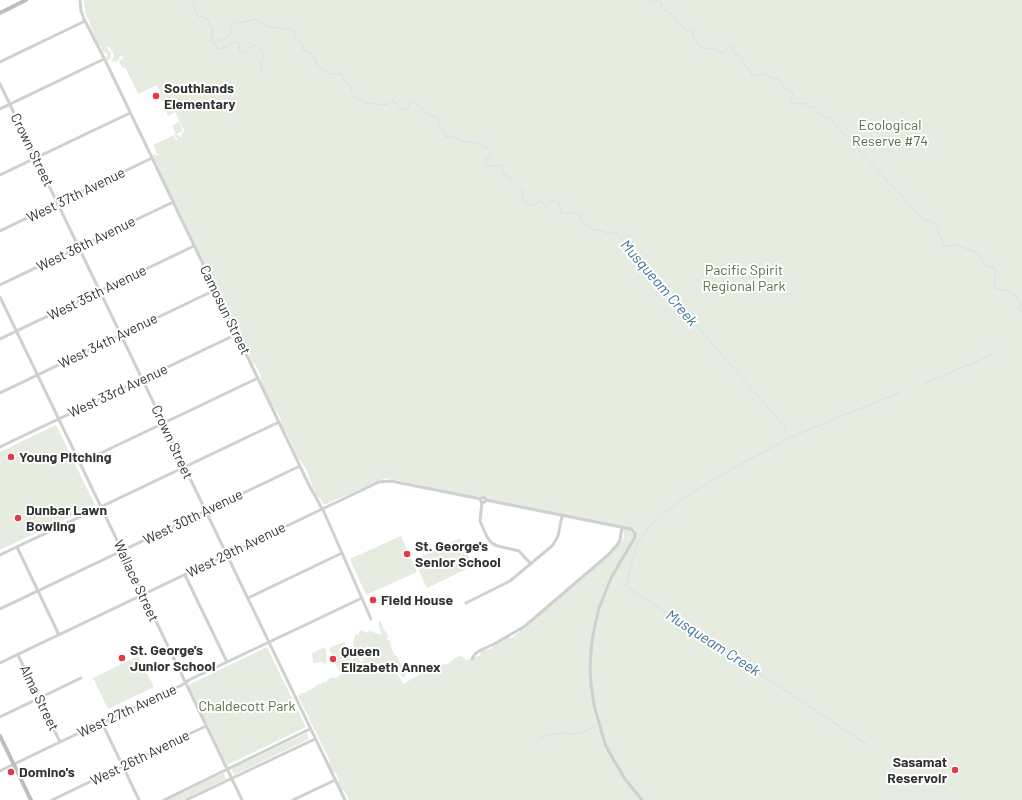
<!DOCTYPE html>
<style>
body{margin:0}
canvas{display:block;background:#fff}
</style>
<canvas width="1022" height="800"></canvas>
<script>
const context = document.querySelector('canvas').getContext('2d');
context.lineJoin = 'round';
function fill(path, color) {
  context.fillStyle = color;
  context.fill(path, 'evenodd');
}
function shape(rows) {
  const path = new Path2D();
  for (const r of rows) {
    if (r.length === 3) {
      path.moveTo(r[0] + r[2], r[1]);
      path.arc(r[0], r[1], r[2], 0, 2 * Math.PI);
      continue;
    }
    path.moveTo(r[0], r[1]);
    for (let i = 2; i < r.length; i += 2) path.lineTo(r[i], r[i + 1]);
  }
  return path;
}
function strokePath(path, color, width, dash) {
  context.strokeStyle = color;
  context.lineWidth = width;
  context.lineCap = dash ? 'butt' : 'round';
  context.setLineDash(dash || []);
  context.stroke(path);
}
function drawText(font, color, halo, rows, align = 'center') {
  context.font = font + ' Barlow,sans-serif';
  context.lineWidth = 4;
  context.setLineDash([]);
  context.textBaseline = 'middle';
  context.strokeStyle = halo;
  context.fillStyle = color;
  for (const [text, x, y, turn = 0] of rows) {
    context.save();
    context.translate(x, y);
    context.rotate((+turn || 0) * Math.PI / 180);
    context.textAlign = isNaN(turn) ? turn : align;
    if (halo) context.strokeText(text, 0, 0);
    context.fillText(text, 0, 0);
    context.restore();
  }
}
fill(shape([
 [83,0,1022,0,1022,800,349,800,346,794,344,791,341,790,338,782,339,780,336,773,331,770,329,764,330,761,298,696,301,694,301,693,304,693,314,688,315,686,324,682,327,682,327,680,332,677,336,678,343,673,345,669,339,671,329,648,344,642,353,664,355,663,353,661,353,659,356,657,359,659,360,662,365,660,358,656,356,656,355,654,359,651,355,649,353,644,355,635,357,634,359,635,359,631,361,630,368,633,369,631,373,632,381,635,381,633,379,625,379,622,380,620,384,630,387,634,388,638,386,639,390,641,391,648,395,655,397,656,402,666,403,670,406,674,405,676,403,677,400,674,397,673,403,684,435,666,448,664,456,657,462,656,466,660,472,659,480,655,480,653,481,650,491,649,494,645,508,637,512,638,623,540,624,533,620,527,386,478,324,505,320,498,318,498,313,488,306,469,295,453,291,442,286,432,283,429,280,417,272,405,262,385,260,374,255,364,252,362,246,348,242,341,240,338,241,337,239,333,237,332,223,299,218,294,217,290,210,275,199,254,181,214,177,209,154,158,153,155,154,154,158,156,159,155,156,153,156,151,153,145,174,135,176,140,178,140,175,135,175,132,172,126,179,122,183,131,176,134,178,135,180,137,181,137,184,130,175,112,168,116,163,106,163,103,157,93,160,92,157,85,138,94,125,67,122,68,119,61,124,57,122,56,120,57,118,61,112,62,111,61,113,58,114,55,109,46,107,48,111,52,111,58,109,60,107,60,106,58,107,54,102,51,101,49,101,46,99,45,91,28,89,21,85,14,85,7],
 [56,425,95,505,0,550,0,452],
 [401,536,417,572,366,595,350,559],
 [460,538,473,566,427,588,414,560],
 [267,647,306,727,227,765,188,685],
 [325,647,326,651,327,663,323,664,322,662,313,663,312,653],
 [138,656,154,687,108,709,93,678],
 [307,733,309,739,234,775,231,769],
 [224,773,226,779,182,800,166,800]
]), '#e6ecdf');
strokePath(shape([
 [189,0,193,3,195,7,195,9,198,17,203,16,208,19,209,25,213,28,211,39,214,43,219,40,222,40,231,34,231,27,235,21,239,23,256,19,260,23,270,27,281,28,287,30,289,28,294,31,295,38,303,44,302,46,304,51,312,54,318,66,320,67,322,69,330,74,333,73,336,75,342,73,343,81,347,82,351,86,351,92,353,94,355,98,357,100,360,99,365,102,383,105,388,104,391,101,393,100,394,103,397,103,400,109,403,110,408,108,410,103,413,101,423,109],
 [650,0,653,3,655,3,657,1,660,1,662,5,661,7,663,9,668,11,673,16,676,22,681,25,685,31,687,31,690,30,692,31,694,38,698,44,702,48,705,49,711,48,722,53,726,51,728,46,731,45,732,46,734,53,739,55,744,60,744,64,745,67,750,70,752,76,755,76,759,74,764,74,773,78,779,79,784,87,793,93,793,95,791,99,791,102,793,103,801,104,805,103,807,106,815,108,820,114,826,118,829,117,831,120,924,220,931,221,935,226,937,228,943,242,943,245,945,246,956,245,973,251,979,255,980,258,986,266,990,266,995,269,996,271,994,285,995,288,997,289,1008,291,1016,296,1020,304,1020,305,1019,308,1022,313],
 [214,43,217,48,220,49,228,46,234,42,236,42,239,44,240,52,243,53,246,52,251,47,254,45,257,46,262,51,263,58,260,64,262,71],
 [424,110,430,115,437,117,439,126,445,133,445,137,451,136,464,142,471,141,474,143,481,143,483,147,486,147,490,152,491,155,489,157,486,158,485,161,486,164,488,166,494,166,500,165,502,168,503,173,510,177,511,180,517,186,523,191,522,198,525,202,528,204,530,205,533,205,541,201,543,202,544,206,546,207,554,200,556,200,559,203,561,213,567,214,574,212,579,214,581,216,580,221,590,227,593,230,598,230,608,233,616,233,784,426,787,434],
 [992,351,992,352],
 [925,383,987,357,993,354],
 [839,417,899,393],
 [787,439,803,432,811,429,837,418],
 [663,515,679,501,726,472,786,440,786,438],
 [661,517,647,529,643,536,637,543,626,586,868,745],
 [679,517,679,518],
 [539,739,549,735,562,733,575,734,586,731,596,725]
]), '#cfe2ee', 1);
strokePath(shape([
 [80,0,81,11,84,19,106,62,310,487,324,512,371,619],
 [0,62,85,21],
 [0,84,345,800],
 [0,109,104,59],
 [0,175,130,113],
 [0,231,152,158],
 [0,285,173,202],
 [0,297,242,800],
 [0,339,194,246],
 [0,393,215,290],
 [0,447,237,334],
 [80,463,258,378],
 [483,500,2.5],
 [486,500,631,529,635,533,635,537,611,578,599,608,593,635,591,652,590,669,591,685,594,705,605,744,612,757,625,779,642,800],
 [482,502,480,521,487,537,490,541,493,544,498,546,519,551,531,564],
 [17,547,59,635],
 [0,555,279,422],
 [185,575,227,662],
 [248,598,342,553],
 [466,603,510,581,553,545,558,536,562,516],
 [0,609,300,466],
 [18,655,60,742],
 [472,659,475,654,479,651,496,643,525,626,608,555,617,545,620,540,622,527],
 [0,663,318,511,379,482,391,481,481,499],
 [0,717,81,678],
 [102,723,139,800],
 [0,771,83,731,98,724,102,723,182,685,189,680,362,598],
 [52,800,206,726],
 [164,800,310,729],
 [186,800,315,739],
 [293,800,335,780]
]), '#d0d0d0', 3);
strokePath(shape([
 [0,13,26,0],
 [0,736,31,800]
]), '#bdbdbd', 4);
for (const [x, y, r, color] of [
 [156,96,4,"#e63946"],
 [11,457,4,"#e63946"],
 [18,518,4,"#e63946"],
 [407,554,4,"#e63946"],
 [373,600,4,"#e63946"],
 [122,658,4,"#e63946"],
 [333,659,4,"#e63946"],
 [955,770,4,"#e63946"],
 [11,772,4,"#e63946"]
]) {
  const dot = new Path2D();
  dot.arc(x, y, r, 0, 2 * Math.PI);
  context.fillStyle = color;
  context.fill(dot);
  strokePath(dot, '#fff', 1.5);
}
drawText('bold 14px', '#333', '#fff', [
 ["Southlands",164,88],
 ["Elementary",164,104],
 ["Young Pitching",19,457],
 ["Dunbar Lawn",26,510],
 ["Bowling",26,526],
 ["St. George's",415,546],
 ["Senior School",415,562],
 ["Field House",381,600],
 ["St. George's",130,650],
 ["Junior School",130,666],
 ["Queen",341,651],
 ["Elizabeth Annex",341,667],
 ["Sasamat",947,762,"right"],
 ["Reservoir",947,778,"right"],
 ["Domino's",19,772]
], 'left');
drawText('14px', '#56703f', '#fff', [
 ["Ecological",890,125],
 ["Reserve #74",890,141],
 ["Pacific Spirit",744,270],
 ["Regional Park",744,286],
 ["Chaldecott Park",247,706]
]);
drawText('14px', '#333', '#fff', [
 ["Crown Street",32,150,64],
 ["West 37th Avenue",76,195,-26],
 ["West 36th Avenue",86,244,-26],
 ["West 35th Avenue",97,293,-26],
 ["Camosun Street",225,310,64],
 ["West 34th Avenue",108,341,-26],
 ["West 33rd Avenue",118,391,-25],
 ["Crown Street",172,442,65],
 ["West 30th Avenue",193,517,-26],
 ["West 29th Avenue",236,550,-26],
 ["Wallace Street",136,581,65],
 ["Alma Street",39,698,64],
 ["West 27th Avenue",127,711,-25],
 ["West 26th Avenue",140,758,-26]
]);
drawText('italic 15px', '#3f7597', '#fff', [
 ["Musqueam Creek",659,283,49],
 ["Musqueam Creek",713,643,33]
]);
</script>
